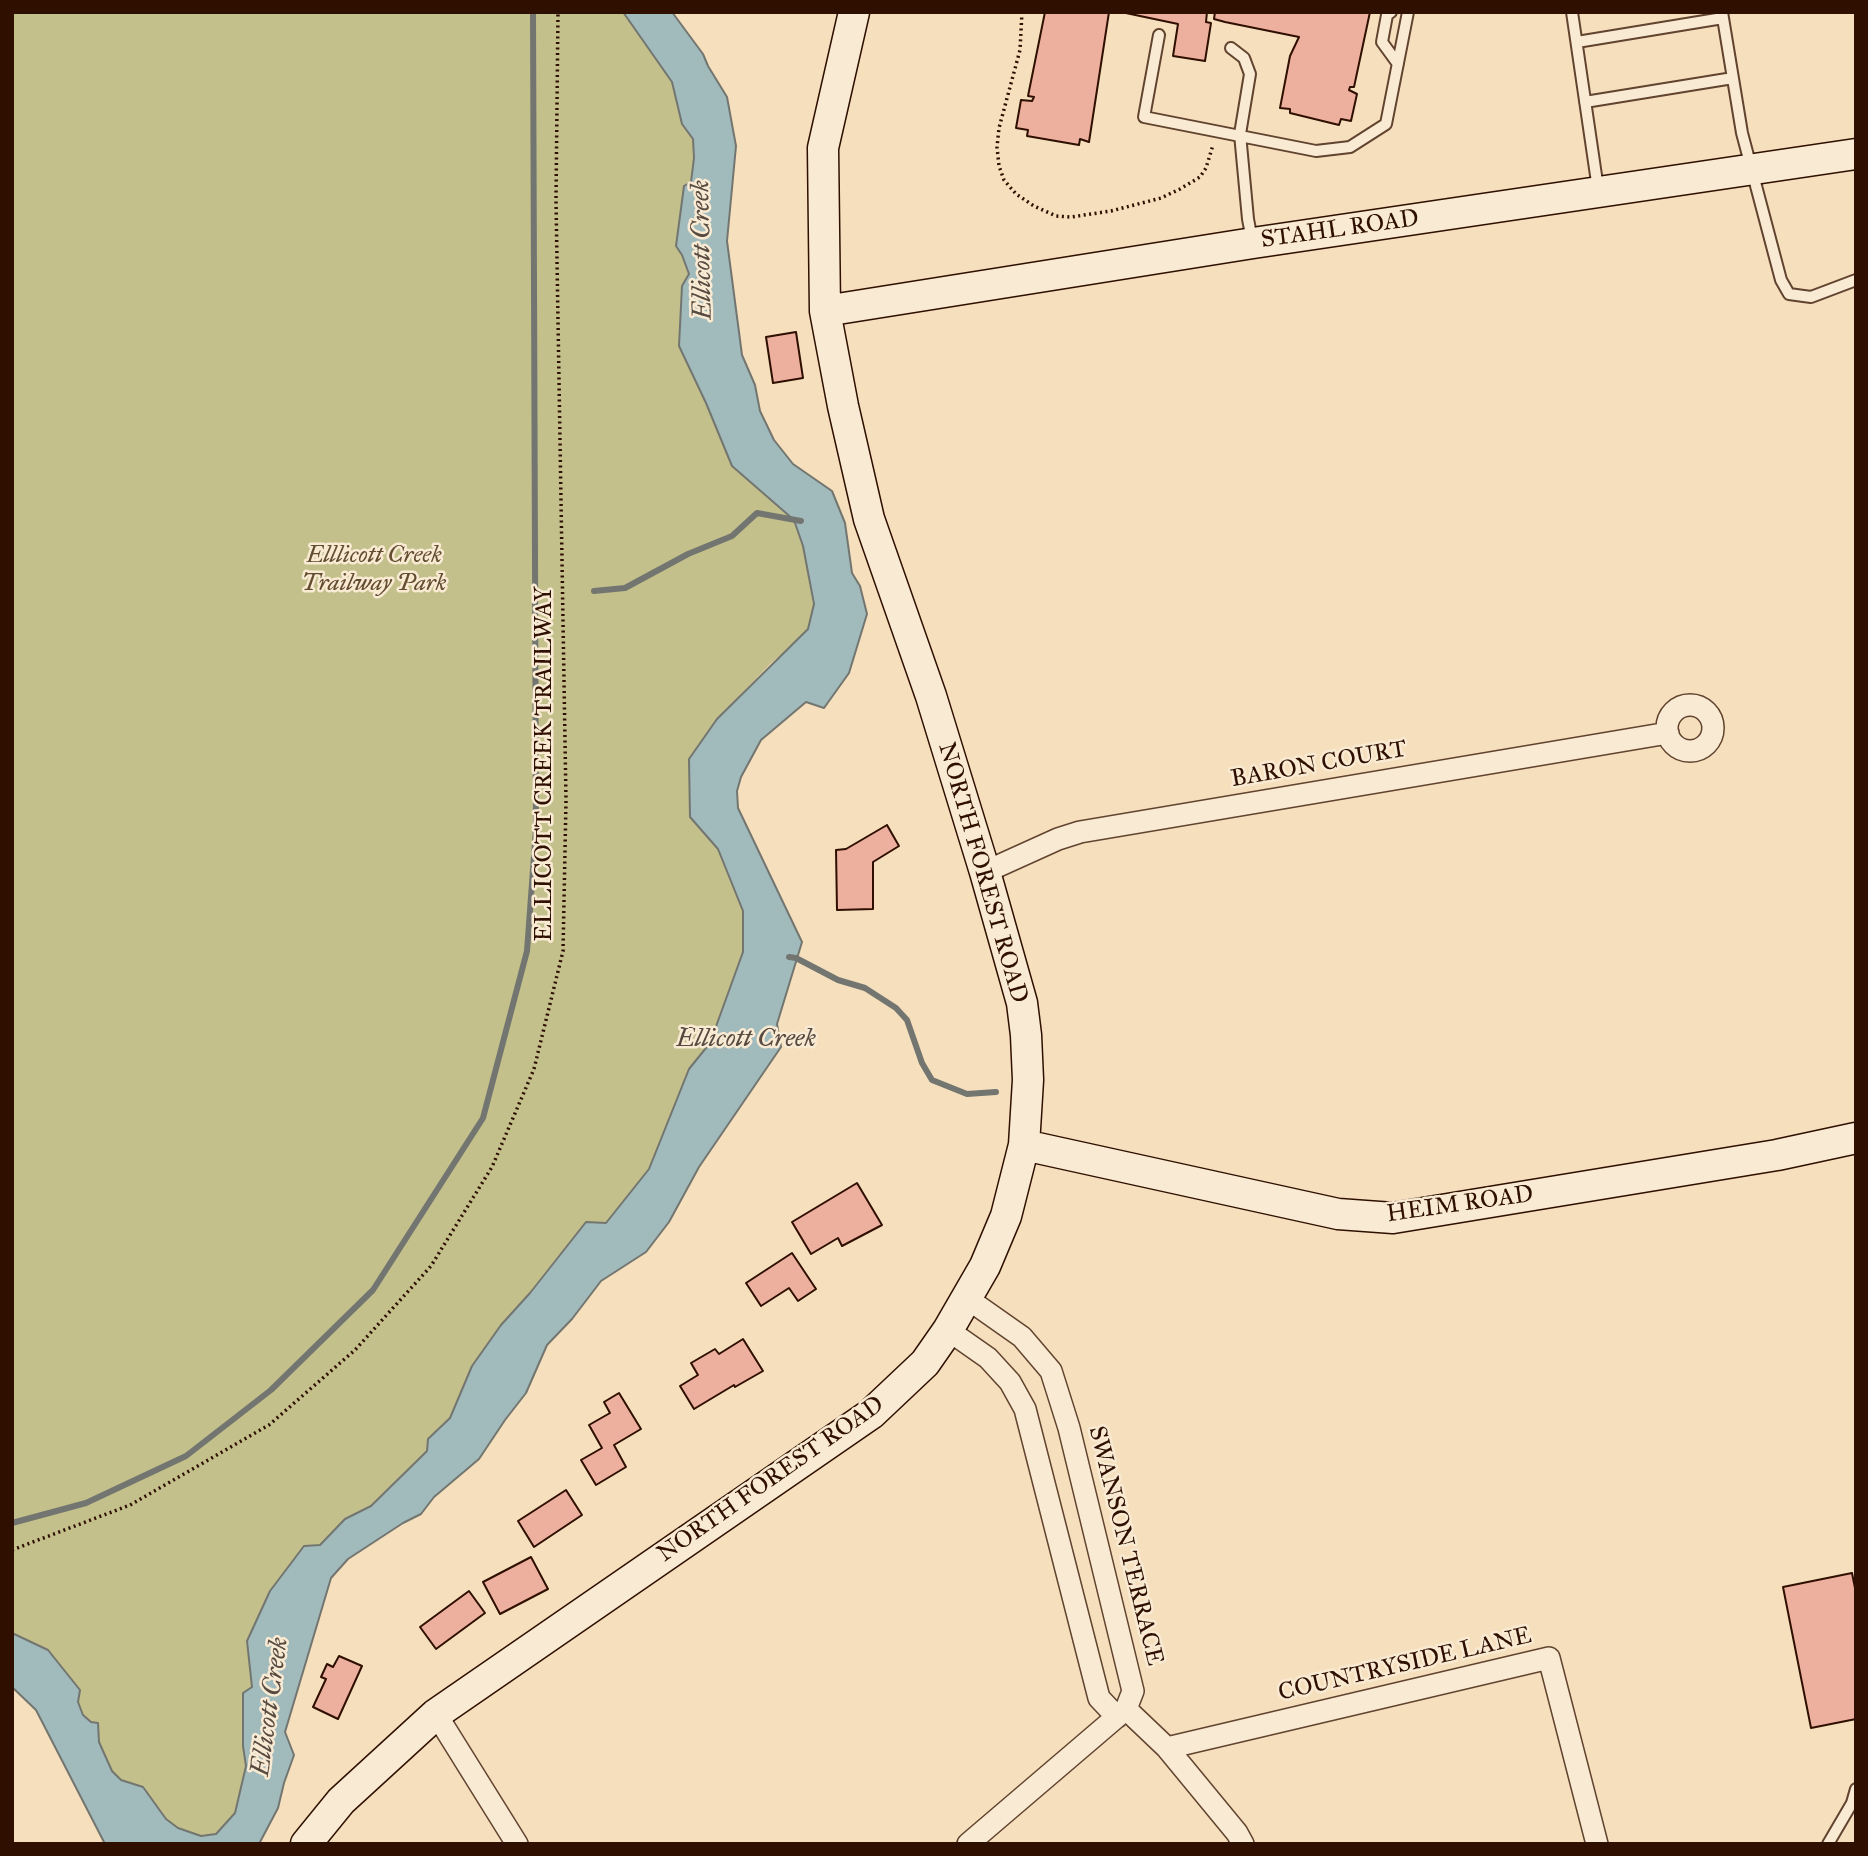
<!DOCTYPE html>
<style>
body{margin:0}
#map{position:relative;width:1868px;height:1856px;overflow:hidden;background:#f6dfbc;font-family:"IM FELL Great Primer",serif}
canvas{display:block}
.frame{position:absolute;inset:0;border:14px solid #2f0f00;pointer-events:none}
</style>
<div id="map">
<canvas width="1868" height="1856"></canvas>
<div class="frame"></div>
</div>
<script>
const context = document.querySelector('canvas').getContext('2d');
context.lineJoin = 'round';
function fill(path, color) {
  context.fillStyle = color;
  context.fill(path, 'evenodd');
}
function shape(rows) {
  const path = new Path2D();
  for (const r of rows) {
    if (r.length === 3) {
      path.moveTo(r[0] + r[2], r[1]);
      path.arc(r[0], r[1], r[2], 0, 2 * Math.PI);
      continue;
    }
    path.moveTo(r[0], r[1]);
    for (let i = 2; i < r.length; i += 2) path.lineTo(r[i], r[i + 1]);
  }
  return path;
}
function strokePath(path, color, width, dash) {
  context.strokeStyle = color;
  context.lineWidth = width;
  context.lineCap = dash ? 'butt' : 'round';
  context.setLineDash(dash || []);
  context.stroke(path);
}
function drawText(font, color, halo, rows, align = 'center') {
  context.font = font + ' "IM FELL Great Primer",serif';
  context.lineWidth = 5;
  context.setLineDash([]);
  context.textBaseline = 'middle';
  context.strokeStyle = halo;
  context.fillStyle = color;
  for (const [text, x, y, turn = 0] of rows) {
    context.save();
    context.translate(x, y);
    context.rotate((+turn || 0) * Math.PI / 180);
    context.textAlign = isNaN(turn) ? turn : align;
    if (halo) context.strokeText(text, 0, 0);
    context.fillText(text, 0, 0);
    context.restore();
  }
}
fill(shape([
 [12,12,623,12,672,82,682,124,693,139,694,158,691,182,684,187,676,246,682,255,689,275,682,286,679,346,706,403,732,466,794,520,803,546,814,610,806,633,770,664,717,719,689,759,690,817,718,849,743,911,743,952,710,1043,689,1069,649,1169,606,1223,559,1255,472,1366,450,1418,428,1439,427,1451,371,1506,345,1519,320,1545,304,1546,270,1591,247,1640,252,1687,243,1693,243,1746,246,1766,243,1778,259,1794,235,1813,216,1834,201,1836,178,1828,166,1819,143,1787,121,1780,112,1771,99,1741,98,1723,91,1723,83,1715,48,1650,12,1633]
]), '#c3c08c');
const water = shape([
 [623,12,672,12,703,54,708,66,727,97,736,146,727,241,742,355,755,385,760,411,774,440,793,464,832,491,845,523,852,573,860,586,867,614,849,673,824,708,806,702,761,740,741,777,737,791,738,808,802,942,777,1024,781,1047,699,1167,669,1222,646,1252,601,1281,572,1319,547,1345,526,1393,505,1420,479,1459,434,1497,421,1514,403,1523,348,1559,331,1578,285,1732,294,1755,284,1783,278,1808,259,1844,105,1844,36,1710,12,1687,12,1633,48,1650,80,1690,78,1702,83,1715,91,1722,98,1723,99,1742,112,1771,121,1780,143,1787,166,1819,178,1828,201,1836,216,1834,235,1813,246,1766,243,1746,243,1693,252,1687,247,1641,270,1591,304,1546,320,1545,345,1519,371,1506,427,1451,428,1439,450,1418,472,1366,501,1325,530,1293,586,1222,606,1223,649,1169,689,1069,710,1043,743,952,743,911,718,849,690,817,689,759,717,719,808,629,814,604,803,546,794,520,732,466,706,403,679,346,682,286,689,274,682,255,676,246,684,186,691,182,694,158,693,139,682,124,672,82,623,12]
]);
fill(water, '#a1babb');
strokePath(water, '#737670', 2);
strokePath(shape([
 [594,591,625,588,688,554,732,536,757,513,801,521],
 [789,957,796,958,838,980,865,988,896,1008,907,1020,922,1063,932,1080,967,1094,996,1092],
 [12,1523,86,1503,186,1456,271,1390,373,1290,483,1118,527,951,536,829,533,12]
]), '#737670', 6);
const building = shape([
 [1045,12,1109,12,1089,142,1080,139,1079,145,1027,136,1028,130,1016,128,1021,100,1032,101,1034,97,1028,96,1045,12],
 [1121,12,1207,12,1206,22,1211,23,1205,61,1173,56,1178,24,1121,12],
 [1215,12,1370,12,1354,87,1350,87,1349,90,1357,94,1351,121,1341,119,1339,125,1290,113,1290,109,1280,108,1290,56,1299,37,1225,22,1214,19,1215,12],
 [796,332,803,378,773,383,766,337,796,332],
 [887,825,899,846,873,862,873,909,837,910,836,850,846,849,887,825],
 [857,1183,882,1225,842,1246,838,1238,811,1254,792,1222,857,1183],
 [792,1253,816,1289,798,1301,789,1288,761,1306,746,1283,792,1253],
 [743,1339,763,1371,735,1387,734,1385,694,1409,680,1386,698,1375,691,1363,715,1349,719,1354,743,1339],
 [619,1393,641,1429,614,1445,626,1467,596,1485,581,1460,602,1448,589,1425,610,1413,604,1402,619,1393],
 [566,1490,582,1515,534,1547,518,1521,566,1490],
 [531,1557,548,1589,500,1614,483,1582,531,1557],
 [1852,1573,1856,1593,1856,1719,1811,1728,1783,1587,1852,1573],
 [469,1591,485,1613,436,1649,420,1627,469,1591],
 [339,1656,362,1666,338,1719,313,1707,326,1679,321,1677,327,1664,333,1667,339,1656]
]);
fill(building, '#edaf9e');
strokePath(building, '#2f0f00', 2);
const lane = shape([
 [1391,12,1387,15,1382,42,1398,64],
 [1572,12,1598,189],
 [1722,12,1742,133,1781,280,1789,294,1811,297,1856,280],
 [1159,35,1144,117,1316,151,1350,147,1386,124,1408,12],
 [1577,42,1723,18],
 [1231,48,1244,58,1250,74,1240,134,1248,219,1252,240],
 [1585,102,1733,78],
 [1828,1844,1852,1803,1856,1789]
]);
const street = shape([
 [1690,728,23],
 [985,872,1058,839,1080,832,1668,733],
 [968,1299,1022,1337,1051,1371,1069,1428,1133,1691,1126,1709,968,1844],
 [948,1330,988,1358,1010,1382,1025,1409,1099,1698,1117,1717],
 [1126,1709,1167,1748,1237,1833,1243,1844],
 [436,1714,517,1844],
 [1167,1748,1549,1658,1597,1844]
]);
const secondary = shape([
 [825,311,1253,243,1856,154],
 [1024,1145,1338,1214,1393,1218,1777,1155,1856,1138],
 [306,1844,341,1801,436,1714,871,1414,925,1363,948,1330,985,1266,1006,1216,1024,1145,1028,1080,1026,1035,1022,1003,985,872,931,696,869,519,843,406,825,311,823,148,854,12]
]);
strokePath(lane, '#61432f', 14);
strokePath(street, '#61432f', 24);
strokePath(secondary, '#2f0f00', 33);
strokePath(shape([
 [1022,12,1020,50,999,128,997,147,999,166,1004,180,1016,194,1034,206,1056,216,1071,217,1111,211,1161,198,1180,189,1200,177,1206,168,1213,145],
 [12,1550,130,1505,269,1425,355,1350,431,1266,492,1167,534,1069,563,951,566,801,556,200,558,12]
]), '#2f0f00', 3.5, [2, 3.5]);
strokePath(lane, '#f9ead3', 10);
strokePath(street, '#f9ead3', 21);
strokePath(secondary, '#f9ead3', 30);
drawText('24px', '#2f0f00', '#f9ead3', [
 ["STAHL ROAD",1340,230,-8],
 ["ELLICOTT CREEK TRAILWAY",545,764,-90],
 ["BARON COURT",1319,765,-10],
 ["NORTH FOREST ROAD",982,873,74],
 ["HEIM ROAD",1460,1205,-8],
 ["NORTH FOREST ROAD",771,1480,-35],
 ["SWANSON TERRACE",1125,1546,76],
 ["COUNTRYSIDE LANE",1405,1665,-13]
]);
drawText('italic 24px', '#634d31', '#f9ead3', [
 ["Elllicott Creek",374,556],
 ["Trailway Park",374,584]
]);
drawText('italic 26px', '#574b41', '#f9ead3', [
 ["Ellicott Creek",703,250,-91],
 ["Ellicott Creek",746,1040],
 ["Ellicott Creek",271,1707,-82]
]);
</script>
